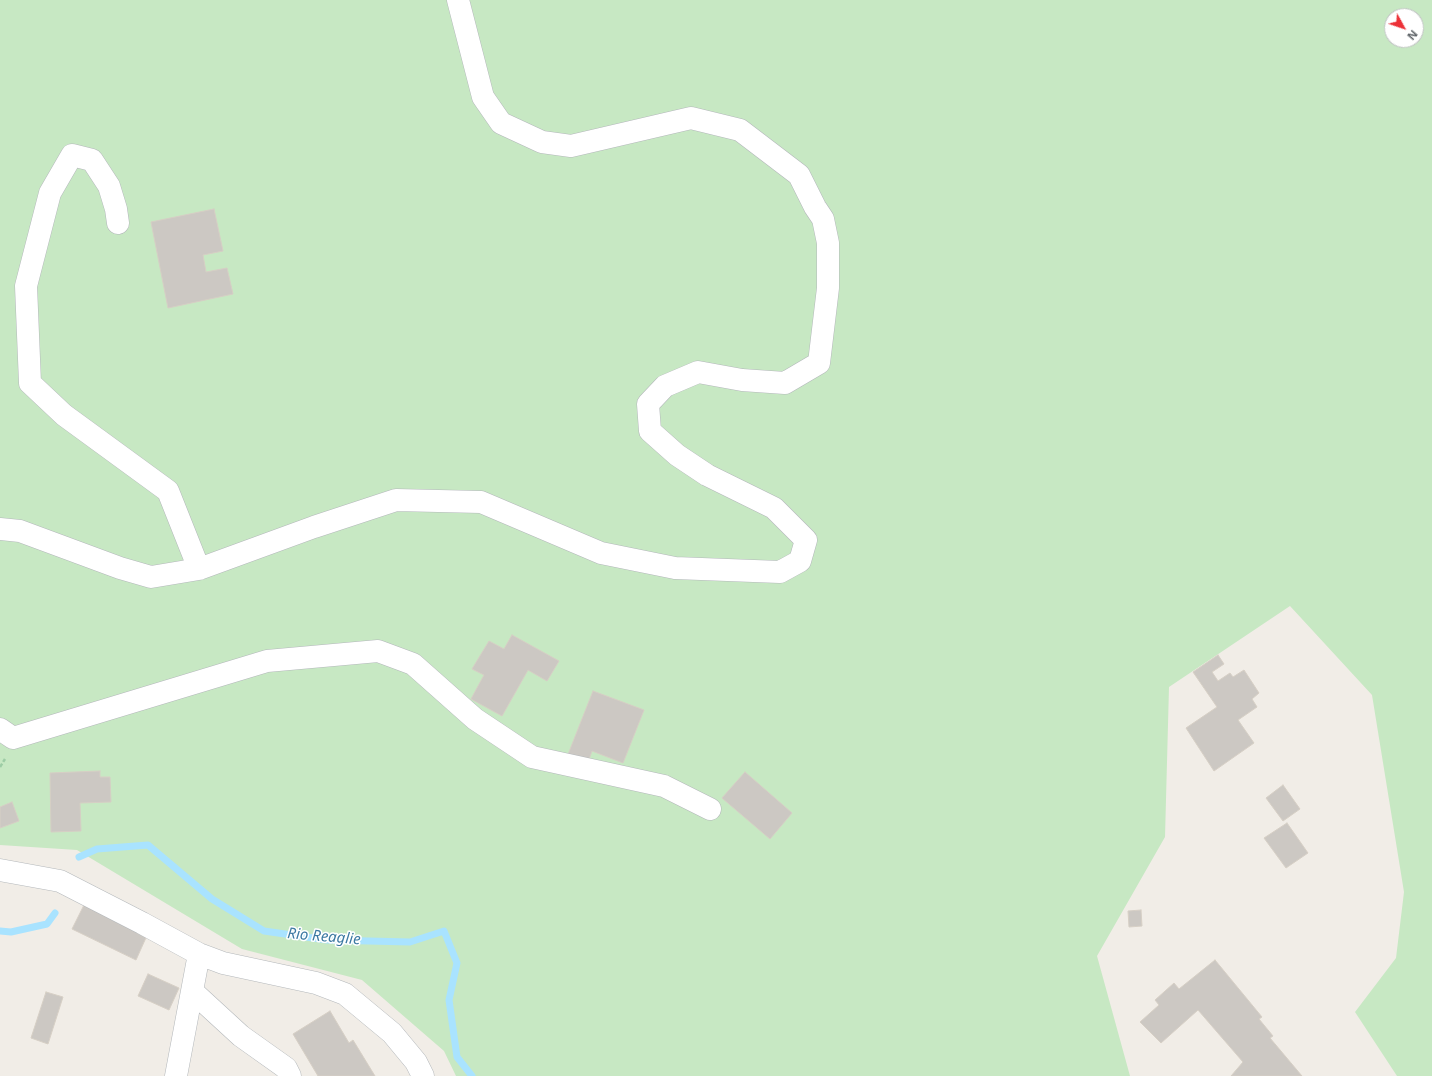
<!DOCTYPE html>
<style>
body{margin:0}
#map{position:relative;width:1432px;height:1076px;overflow:hidden;background:#f1ede7;font-family:"Noto Sans",sans-serif}
canvas{display:block}
.north{position:absolute;left:1384px;top:8px;width:40px;height:40px;box-sizing:border-box;background:#fff;border:1px solid #bfc1c2;border-radius:50%;rotate:130deg;font-size:11px;font-weight:700;line-height:16px;text-align:center;color:#5e6367}
.north::after{content:'';display:block;margin:auto;width:14px;height:18px;background:#ec3137;clip-path:polygon(50% 0,100% 100%,50% 72%,0 100%)}
</style>
<div id="map">
<canvas width="1432" height="1076"></canvas>
<div class="north">N</div>
</div>
<script>
const context = document.querySelector('canvas').getContext('2d');
context.lineJoin = 'round';
function fill(path, color) {
  context.fillStyle = color;
  context.fill(path, 'evenodd');
}
function shape(rows) {
  const path = new Path2D();
  for (const r of rows) {
    path.moveTo(r[0], r[1]);
    for (let i = 2; i < r.length; i += 2) path.lineTo(r[i], r[i + 1]);
  }
  return path;
}
function strokePath(path, color, width, dash) {
  context.strokeStyle = color;
  context.lineWidth = width;
  context.lineCap = dash ? 'butt' : 'round';
  context.setLineDash(dash || []);
  context.stroke(path);
}
function drawText(font, color, halo, rows, align = 'center') {
  context.font = font + ' "Noto Sans",sans-serif';
  context.lineWidth = 3;
  context.setLineDash([]);
  context.textBaseline = 'middle';
  context.strokeStyle = halo;
  context.fillStyle = color;
  for (const [text, x, y, turn = 0] of rows) {
    context.save();
    context.translate(x, y);
    context.rotate((+turn || 0) * Math.PI / 180);
    context.textAlign = isNaN(turn) ? turn : align;
    if (halo) context.strokeText(text, 0, 0);
    context.fillText(text, 0, 0);
    context.restore();
  }
}
fill(shape([
 [0,0,1432,0,1432,1076,1397,1076,1355,1012,1396,958,1404,892,1372,695,1290,606,1169,687,1165,837,1097,956,1130,1076,456,1076,444,1051,362,980,242,949,77,850,0,845],
 [1392,16,1416,16,1416,40,1392,40]
]), '#c7e8c3');
strokePath(shape([
 [79,857,97,849,148,845,212,899,264,931,327,940,410,942,444,931,457,963,449,1000,457,1057,472,1076],
 [0,931,11,932,47,924,55,913]
]), '#a9e3ff', 7);
const building = shape([
 [214,209,223,251,203,255,206,272,227,268,233,294,168,308,151,222,214,209],
 [512,635,559,661,547,681,528,670,502,716,471,699,484,675,472,669,489,641,504,649,512,635],
 [1218,655,1224,664,1212,672,1218,681,1230,673,1233,677,1244,670,1259,693,1252,699,1257,707,1238,720,1254,743,1214,771,1186,728,1217,707,1193,672,1218,655],
 [593,691,644,710,623,763,592,751,587,765,567,757,593,691],
 [100,771,100,777,110,777,111,802,80,803,81,831,51,832,50,773,100,771],
 [745,772,792,813,770,839,722,798,745,772],
 [1283,785,1300,809,1283,821,1266,798,1283,785],
 [12,802,19,821,0,828,0,807,12,802],
 [1287,823,1308,853,1286,868,1264,838,1287,823],
 [86,901,149,931,136,960,72,929,86,901],
 [1141,910,1142,926,1129,927,1128,911,1141,910],
 [1215,960,1262,1017,1259,1019,1273,1036,1270,1038,1302,1076,1231,1076,1243,1062,1198,1010,1161,1043,1140,1022,1159,1005,1155,1000,1174,983,1179,989,1215,960],
 [148,974,179,988,169,1010,138,996,148,974],
 [46,992,63,997,48,1044,31,1038,46,992],
 [330,1011,349,1043,353,1040,375,1076,318,1076,293,1034,330,1011]
]);
fill(building, '#ccc8c3');
strokePath(building, '#d6cfc5', 1);
const minor = shape([
 [0,529,20,531,120,568,151,577,199,569,168,491,64,415,30,383,26,286,50,193,72,155,92,160,109,186,116,209,118,223],
 [199,569,314,527,396,500,481,502,601,553,675,568,780,572,800,561,806,540,774,508,707,475,677,455,650,431,648,404,665,386,698,372,742,380,785,383,819,363,828,288,828,243,823,219,815,207,799,175,740,130,691,118,571,146,542,142,501,123,483,97,458,0],
 [0,729,13,738,267,661,378,651,413,664,475,719,532,757,664,786,710,809],
 [0,870,60,881,142,923,199,954,223,963,316,983,345,994,392,1033,416,1062,423,1076],
 [192,991,241,1036,286,1068,290,1076],
 [176,1076,199,954]
]);
strokePath(minor, '#b4b8bb', 23);
strokePath(shape([
 [0,767,5,759]
]), '#9dcca5', 2.5, [4, 2]);
strokePath(minor, '#fff', 22);
drawText('italic 15px', '#3c79a2', '#fff', [
 ["Rio Reaglie",324,937,5]
]);
</script>
